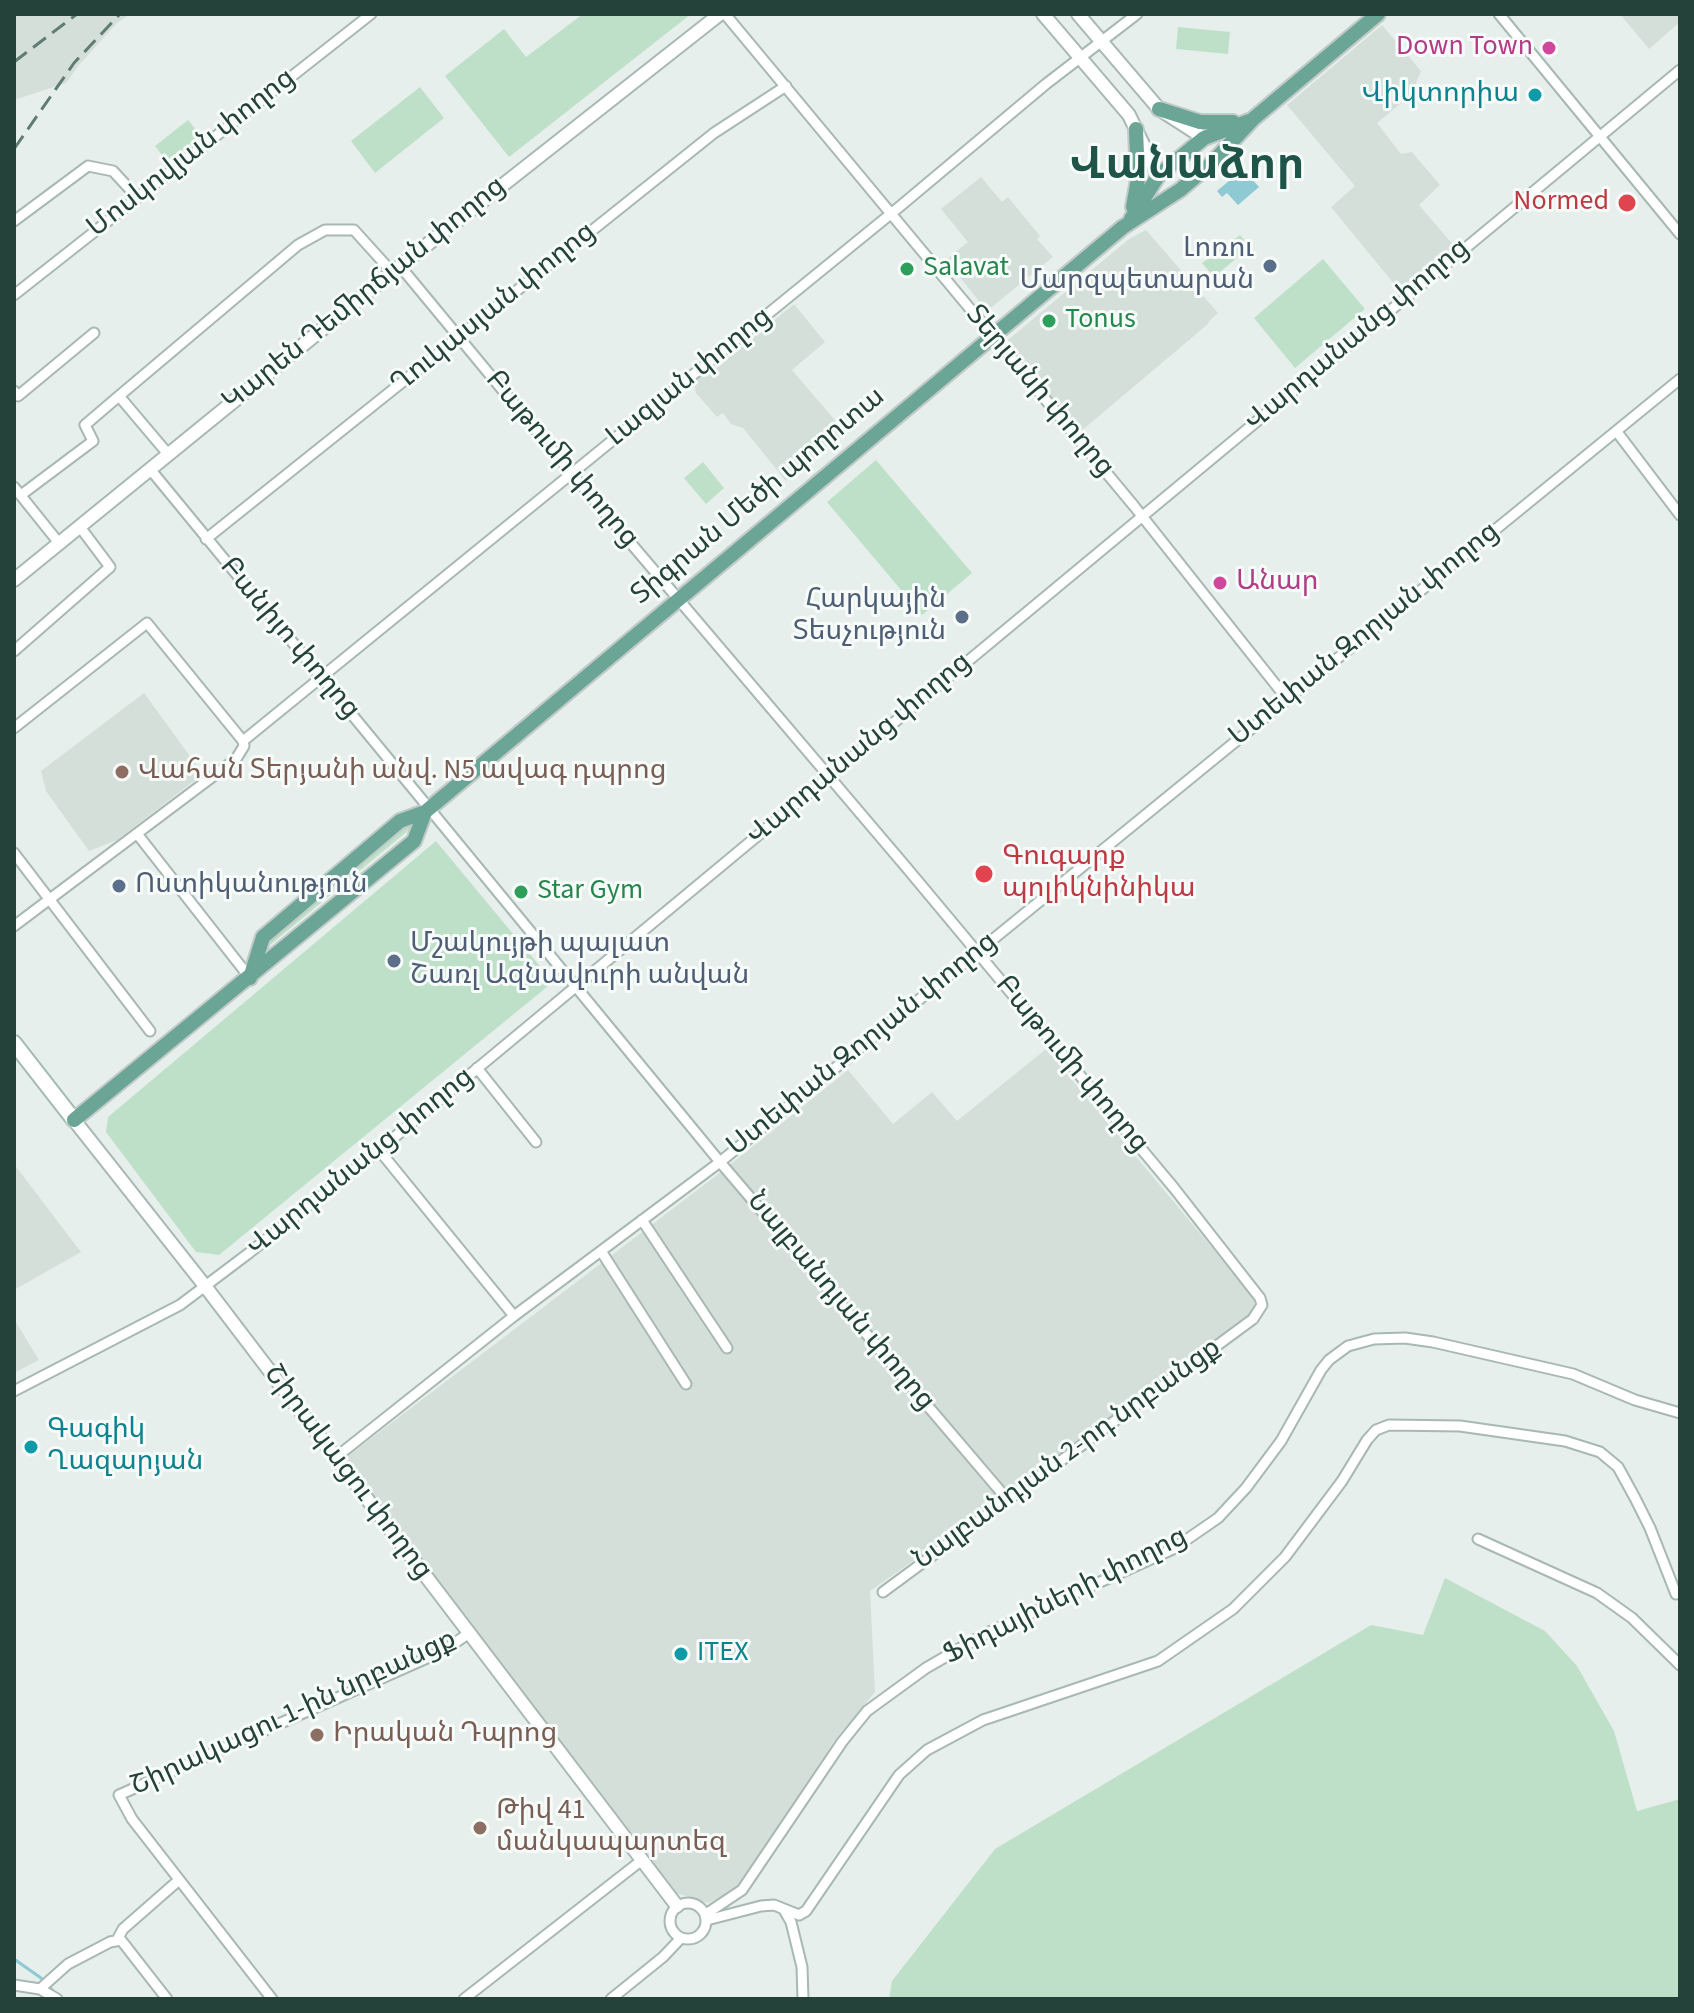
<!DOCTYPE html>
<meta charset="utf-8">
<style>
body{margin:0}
#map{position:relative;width:1694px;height:2013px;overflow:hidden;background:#e6efeb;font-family:"Source Sans 3",sans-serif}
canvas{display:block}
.frame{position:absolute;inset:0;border:16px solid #24423a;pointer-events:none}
</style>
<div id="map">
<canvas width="1694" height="2013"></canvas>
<div class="frame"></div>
</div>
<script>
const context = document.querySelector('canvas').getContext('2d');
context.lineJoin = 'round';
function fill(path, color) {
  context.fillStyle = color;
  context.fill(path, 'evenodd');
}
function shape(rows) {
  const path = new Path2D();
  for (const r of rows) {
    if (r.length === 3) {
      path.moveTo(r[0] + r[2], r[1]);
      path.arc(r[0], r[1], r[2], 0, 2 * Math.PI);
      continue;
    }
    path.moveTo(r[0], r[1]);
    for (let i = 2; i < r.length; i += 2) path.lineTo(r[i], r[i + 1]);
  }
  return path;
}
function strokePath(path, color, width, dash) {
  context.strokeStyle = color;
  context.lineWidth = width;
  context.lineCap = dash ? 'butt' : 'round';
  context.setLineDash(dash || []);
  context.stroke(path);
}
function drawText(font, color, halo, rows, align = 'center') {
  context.font = font + ' "Source Sans 3","Noto Sans Armenian",sans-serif';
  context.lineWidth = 6;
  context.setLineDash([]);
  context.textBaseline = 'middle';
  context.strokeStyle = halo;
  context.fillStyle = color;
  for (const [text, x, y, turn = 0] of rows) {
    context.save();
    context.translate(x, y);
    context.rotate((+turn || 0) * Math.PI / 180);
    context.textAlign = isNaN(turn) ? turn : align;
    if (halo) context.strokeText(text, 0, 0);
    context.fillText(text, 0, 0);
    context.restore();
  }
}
fill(shape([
 [14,14,130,14,117,23,79,65,66,83,14,100],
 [1620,14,1680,14,1680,22,1649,49],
 [1382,25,1421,71,1411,95,1377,123,1401,154,1412,152,1440,185,1419,205,1455,247,1408,285,1399,290,1331,207,1355,186,1287,105],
 [981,177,1002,202,1008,197,1040,236,1037,239,1053,257,987,311,946,260,968,242,941,209],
 [1146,230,1218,313,1209,321,1208,324,1080,432,1009,349,1008,340,1129,239],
 [794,304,825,342,792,370,845,432,786,481,743,428,731,424,723,413,717,417,696,393,694,382,712,367,715,369],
 [144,693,203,774,117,840,89,851,46,791,41,771],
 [1046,1049,1254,1298,1254,1311,1011,1492,870,1591,875,1692,834,1741,739,1888,708,1903,676,1893,347,1468,348,1456,721,1172,848,1070,893,1124,932,1092,957,1121],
 [14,1164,81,1252,14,1290],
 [14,1319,39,1360,14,1373]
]), '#d4dfda');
fill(shape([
 [583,14,691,14,509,157,445,76,504,29,526,57],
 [1178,27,1230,32,1228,54,1176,49],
 [420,87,444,118,375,173,351,141],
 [188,120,202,137,168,163,155,146],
 [1240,235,1250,247,1214,277,1202,263],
 [1323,259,1365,309,1295,368,1254,318],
 [876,460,972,573,922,615,827,502],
 [703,462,724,488,706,504,684,478],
 [408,824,410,829,269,946,267,945,266,943],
 [436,841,553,982,219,1255,196,1252,106,1132,108,1117],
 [1445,1578,1545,1631,1577,1666,1614,1731,1637,1811,1680,1799,1680,1999,889,1999,892,1981,995,1849,1371,1625,1423,1635]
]), '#bfe0c8');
fill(shape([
 [1243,169,1259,187,1238,205,1227,193,1222,197,1217,191]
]), '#8ec9d4');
strokePath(shape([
 [14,1959,41,1978,54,1992]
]), '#8ec9d4', 3);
const minor = shape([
 [725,14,1134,506,1287,699],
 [1499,14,1680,234],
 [14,221,88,166,113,171,137,197],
 [400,266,572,474,906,867,1174,1188,1260,1298,1262,1305,1253,1319,883,1592],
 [14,295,371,14],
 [14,391,18,396,94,333],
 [1617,432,1680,515],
 [168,454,119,396,298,245,325,230,354,230,392,272],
 [150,469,720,1162,1007,1499],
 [14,487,59,543],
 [21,495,93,441,85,425,119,396],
 [206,539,714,133,786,86],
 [14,651,110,567,80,527],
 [14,728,147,623,243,741,244,746,236,759,14,926],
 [243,741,898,208,1046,84,1137,14],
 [138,835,250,978],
 [14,853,150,1031],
 [477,1068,536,1142],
 [379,1150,514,1316],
 [642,1220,727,1348],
 [601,1251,686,1384],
 [14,1391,180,1305,249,1253,379,1150,1680,70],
 [335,1458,514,1316,720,1162,1680,379],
 [1478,1539,1597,1593,1632,1618,1680,1665],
 [688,1921,18],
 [784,1910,791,1922,802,1967,803,1999],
 [706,1914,742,1890,842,1742,867,1711,926,1668,985,1634,1173,1549,1218,1518,1246,1488,1281,1441,1321,1370,1329,1360,1348,1346,1374,1339,1405,1338,1433,1342,1573,1374,1635,1400,1680,1413],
 [707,1920,761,1906,774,1905,799,1915,806,1911,899,1775,927,1750,983,1720,1158,1661,1233,1609,1285,1557,1342,1481,1367,1440,1376,1430,1389,1425,1460,1426,1565,1441,1600,1452,1618,1467,1635,1498,1650,1528,1676,1594],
 [117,1940,123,1929,179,1880],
 [14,1985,40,1989,57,1999],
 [40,1989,68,1964,110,1942,121,1940,167,1999],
 [272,1999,132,1819,119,1795,445,1650,469,1633],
 [464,1999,642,1860],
 [611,1999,663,1957,681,1938]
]);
const tertiary = shape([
 [1043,14,1129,115,1158,176],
 [1078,14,1159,109,1204,138],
 [14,580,400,266,720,14],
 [74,1120,205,1286,677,1906]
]);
const secondary = shape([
 [14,1043,74,1120]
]);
const primary = shape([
 [1159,109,1200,122,1233,122],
 [1133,207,1138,179,1136,129],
 [1131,219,1158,176,1204,138,1249,121],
 [250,978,263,937,400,821,425,812,1123,227,1180,190,1213,162,1253,119,1378,14],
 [74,1120,414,841,425,812]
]);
strokePath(minor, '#a8b8b2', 13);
strokePath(tertiary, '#a8b8b2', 16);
strokePath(secondary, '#a4bbb3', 18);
strokePath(primary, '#c2cac8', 18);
strokePath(minor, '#fff', 9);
strokePath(tertiary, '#fff', 12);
strokePath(secondary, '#fff', 14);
strokePath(primary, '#6aa596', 14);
strokePath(shape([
 [14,62,77,14],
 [14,149,74,63,120,14]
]), '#5f7d75', 3, [16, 8]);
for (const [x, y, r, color] of [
 [1549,48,8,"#d1479c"],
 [1535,95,8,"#0f9aa8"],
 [1627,203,10,"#e0444e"],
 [1270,266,8,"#5c6f8a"],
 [907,269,8,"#2e9e5b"],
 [1049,321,8,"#2e9e5b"],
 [1220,583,8,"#d1479c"],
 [962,617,8,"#5c6f8a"],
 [122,772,8,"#8d6e63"],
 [984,874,10,"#e0444e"],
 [119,886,8,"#5c6f8a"],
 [521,892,8,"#2e9e5b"],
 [394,961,8,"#5c6f8a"],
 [31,1447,8,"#0f9aa8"],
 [681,1654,8,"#0f9aa8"],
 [317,1735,8,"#8d6e63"],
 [480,1828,8,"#8d6e63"]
]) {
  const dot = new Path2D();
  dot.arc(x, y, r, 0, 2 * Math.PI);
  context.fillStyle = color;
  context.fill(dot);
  strokePath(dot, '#f7fbf9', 3);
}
drawText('28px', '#b23c85', '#f7fbf9', [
 ["Down Town",1533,48],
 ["Անար",1236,583,"left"]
], 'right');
drawText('28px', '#0d838f', '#f7fbf9', [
 ["Վիկտորիա",1519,95,"right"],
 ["Գագիկ",47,1431],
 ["Ղազարյան",47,1463],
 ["ITEX",697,1654]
], 'left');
drawText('28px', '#24423a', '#f7fbf9', [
 ["Մոսկովյան փողոց",192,154,-38],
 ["Կարեն Դեմիրճյան փողոց",365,295,-39],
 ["Ղուկասյան փողոց",494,309,-39],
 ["Վարդանանց փողոց",1358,336,-40],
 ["Լազյան փողոց",690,378,-39],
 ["Տերյանի փողոց",1039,392,50],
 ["Բաթումի փողոց",561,460,50],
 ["Տիգրան Մեծի պողոտա",759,497,-40],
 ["Ստեփան Զորյան փողոց",1365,635,-39],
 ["Բանիյո փողոց",289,639,50],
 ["Վարդանանց փողոց",860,750,-40],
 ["Ստեփան Զորյան փողոց",863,1045,-39],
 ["Բաթումի փողոց",1071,1065,50],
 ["Վարդանանց փողոց",361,1163,-39],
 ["Նալբանդյան փողոց",840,1302,50],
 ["Նալբանդյան 2-րդ նրբանցք",1068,1455,-36],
 ["Շիրակացու փողոց",347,1473,53],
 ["Ֆիդայիների փողոց",1066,1597,-27],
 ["Շիրակացու 1-ին նրբանցք",294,1714,-25]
]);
drawText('28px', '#be3a42', '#f7fbf9', [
 ["Normed",1609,203],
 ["Գուգարք",1002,858,"left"],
 ["պոլիկնինիկա",1002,890,"left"]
], 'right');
drawText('28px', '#4e5e75', '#f7fbf9', [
 ["Լոռու",1254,250],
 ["Մարզպետարան",1254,282],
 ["Հարկային",946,601],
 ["Տեսչություն",946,633],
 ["Ոստիկանություն",135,886,"left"],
 ["Մշակույթի պալատ",410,945,"left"],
 ["Շառլ Ազնավուրի անվան",410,977,"left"]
], 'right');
drawText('28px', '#27864d', '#f7fbf9', [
 ["Salavat",923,269],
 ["Tonus",1065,321],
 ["Star Gym",537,892]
], 'left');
drawText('28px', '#785e54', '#f7fbf9', [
 ["Վահան Տերյանի անվ. N5 ավագ դպրոց",138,772],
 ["Իրական Դպրոց",333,1735],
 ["Թիվ 41",496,1812],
 ["մանկապարտեզ",496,1844]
], 'left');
drawText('bold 44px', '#1f5548', '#f7fbf9', [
 ["Վանաձոր",1187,168]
]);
</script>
